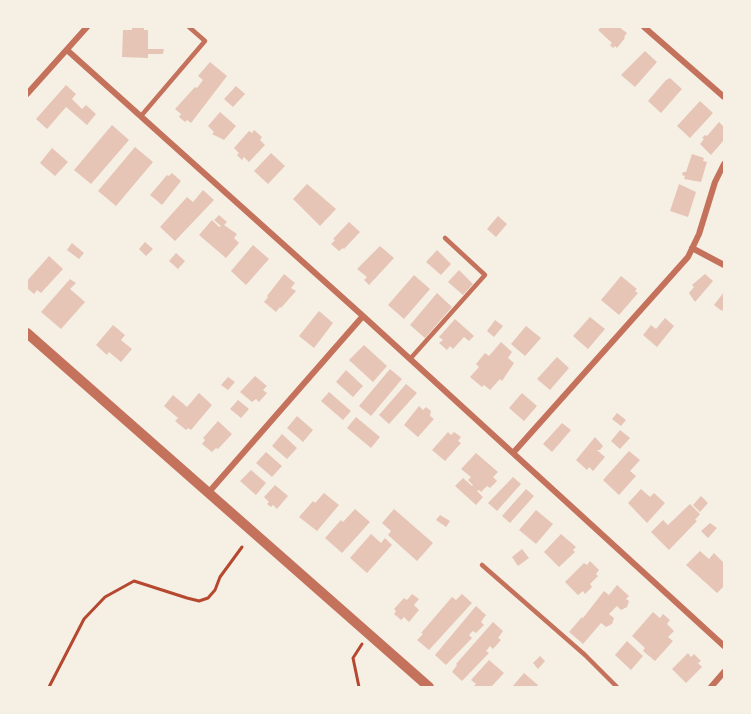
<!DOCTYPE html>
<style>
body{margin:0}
#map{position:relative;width:751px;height:714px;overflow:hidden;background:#f6efe4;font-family:Overpass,sans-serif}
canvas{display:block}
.frame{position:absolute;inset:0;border:28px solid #f6efe4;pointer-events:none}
</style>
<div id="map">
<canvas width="751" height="714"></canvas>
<div class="frame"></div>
</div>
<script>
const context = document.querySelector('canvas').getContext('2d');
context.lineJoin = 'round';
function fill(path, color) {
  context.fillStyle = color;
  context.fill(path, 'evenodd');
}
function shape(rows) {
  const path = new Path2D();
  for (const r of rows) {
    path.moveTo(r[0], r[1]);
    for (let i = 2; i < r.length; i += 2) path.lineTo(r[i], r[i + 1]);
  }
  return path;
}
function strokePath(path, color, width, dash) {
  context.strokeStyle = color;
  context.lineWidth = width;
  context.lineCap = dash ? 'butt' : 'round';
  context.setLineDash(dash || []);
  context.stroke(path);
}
fill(shape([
 [132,27,144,27,144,30,148,30,148,49,164,49,163,54,148,54,148,58,122,57,123,30,132,30],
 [601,27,619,27,627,33,624,37,625,38,617,48,615,46,613,48,610,45,612,43,598,30],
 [645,51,657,62,635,87,621,75],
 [210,62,227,76,191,123,187,120,185,122,179,117,181,114,175,109,195,87,197,88,203,80,198,76],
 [670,78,682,89,661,113,648,101,666,80],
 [66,85,76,94,72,99,82,109,86,105,96,114,87,125,66,107,47,129,36,119],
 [236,86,245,94,233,107,224,99],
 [700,101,713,113,690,138,677,126],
 [220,112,236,126,224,140,212,134,214,132,208,126],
 [719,122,724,127,724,140,711,155,700,144,704,139,702,138,705,135,707,136],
 [112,125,129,140,91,184,74,170],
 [254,130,262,137,260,140,265,145,249,162,244,157,242,160,237,155,239,153,234,148,249,131,252,133],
 [135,147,153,162,116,206,98,191],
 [52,148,68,162,55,176,40,163],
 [271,153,285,166,268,184,254,171],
 [692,154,704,158,703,161,707,162,701,182,684,179,685,176,682,175,683,172,686,172],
 [172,173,181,181,162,205,150,195,167,175,169,176],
 [307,184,336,209,320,226,293,199],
 [679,184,696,192,688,217,670,211],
 [203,190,214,200,175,241,160,227,187,197,193,202],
 [219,215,227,222,224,225,237,234,234,238,239,243,226,258,199,235,212,220,219,227,221,226,214,220],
 [498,216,507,224,496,237,487,229],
 [349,222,360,232,344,249,343,248,339,251,331,244,335,240,333,239],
 [145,242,153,249,146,256,139,249],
 [72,243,84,253,79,259,67,250],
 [253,245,269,259,246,285,231,271],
 [380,246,394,258,369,285,364,280,367,277,357,269],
 [437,250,451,264,441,275,426,262],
 [176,253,185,261,178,269,169,261],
 [49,256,63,269,41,293,37,290,34,294,27,288,27,281],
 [459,270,473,284,463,295,448,282],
 [284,274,295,283,291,288,296,291,281,308,280,307,276,312,264,302,268,297,267,296],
 [705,274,713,281,695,302,689,293,694,287,692,285],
 [414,275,430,289,404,319,388,305],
 [621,276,637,289,635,291,638,293,619,315,601,300],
 [70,279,76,283,70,289,85,302,61,329,41,312],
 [724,292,724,308,722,311,714,305],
 [437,293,452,307,425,338,410,325],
 [319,311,333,323,314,348,299,336],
 [590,317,605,329,588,349,573,336],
 [665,318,674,326,657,347,643,335,651,325,656,329],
 [455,319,474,336,469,341,464,337,453,349,450,346,447,350,439,343,443,340,439,337],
 [495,320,503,326,494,337,487,331],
 [113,325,125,335,121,340,132,349,121,362,109,352,107,355,96,345],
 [526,326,541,338,525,356,511,344],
 [501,342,512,352,508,358,514,363,502,381,500,379,490,390,484,385,482,387,470,377,479,367,476,364,485,353,489,356],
 [364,345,387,366,373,382,349,360],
 [557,357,569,368,550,390,537,379],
 [390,369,402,379,371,416,359,406],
 [346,370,363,386,353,397,336,382],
 [255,376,267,386,263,390,267,393,259,402,256,399,252,402,240,392],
 [228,377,235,382,228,390,221,385],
 [406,384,417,393,389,424,379,415],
 [329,392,351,411,343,420,321,401],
 [199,393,212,405,191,430,188,428,186,430,175,421,178,418,164,406,173,395,187,407],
 [522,393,537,406,524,421,509,408],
 [238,400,249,409,241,418,230,409],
 [419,406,423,410,426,407,431,411,430,416,434,419,418,437,404,425],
 [617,413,626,420,621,426,612,419],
 [297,416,313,430,303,442,287,428],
 [356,417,380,437,371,448,347,428],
 [218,421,232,434,218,449,216,448,212,452,202,444,205,440,203,438],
 [562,423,571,430,552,452,543,444],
 [620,430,630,438,620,449,611,441],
 [448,432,451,435,454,432,461,437,458,441,461,443,445,461,432,450],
 [282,434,297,448,287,459,272,446],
 [595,437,603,446,600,450,597,450,605,457,593,471,589,467,587,470,576,460],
 [629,451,640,460,630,471,636,476,619,495,603,480],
 [266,452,282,466,272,477,256,463],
 [476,453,498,472,493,477,497,481,490,488,487,486,481,492,479,490,477,491,483,497,476,505,455,486,463,478,472,486,473,485,468,480,471,477,461,469],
 [251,470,266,483,256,495,240,481],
 [513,477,521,484,497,511,488,503],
 [275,485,288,496,277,509,273,505,271,507,267,504,269,502,264,497],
 [526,489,534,496,510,523,502,516],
 [641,489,650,497,654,493,665,503,647,523,628,503],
 [324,493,339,505,317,531,299,517,313,501,315,503],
 [701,496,708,503,700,512,693,505],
 [690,504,700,514,695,520,697,521,669,550,651,532,663,520,668,525],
 [355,509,370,522,342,553,325,538,341,520,343,522],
 [394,509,433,543,417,561,388,535,391,531,382,523],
 [536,510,553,524,536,544,519,530],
 [440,515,450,521,446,527,436,520],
 [710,523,717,528,708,538,701,531],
 [371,534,381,543,385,538,392,545,367,573,350,558],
 [561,534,576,547,573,550,575,552,559,567,544,552],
 [522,549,529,558,518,566,512,557],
 [700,551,709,559,714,553,724,563,724,586,717,593,686,565],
 [590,561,599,570,596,574,598,576,590,584,592,587,585,594,583,591,578,595,565,582,584,563,587,565],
 [617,585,629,596,626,599,629,601,627,607,621,610,617,606,609,614,614,618,612,624,606,627,601,623,583,644,569,632,582,617,583,618,604,591,609,595],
 [412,594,419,599,414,605,419,610,409,622,404,617,401,620,394,614,396,611,394,609,404,598,407,600],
 [462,594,472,603,429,650,417,640,423,634,421,633,452,597,456,600],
 [476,606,486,615,481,622,484,625,476,633,473,631,469,635,472,638,446,665,435,655],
 [653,612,660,618,663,614,670,620,667,624,674,631,668,637,673,641,655,661,643,651,645,648,632,636],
 [493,622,503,631,498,638,501,640,493,649,490,646,486,651,489,653,462,681,452,672,457,665,456,664],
 [627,641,643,656,631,670,615,655],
 [688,653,691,657,694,654,701,661,698,663,702,667,686,683,672,669],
 [540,656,545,661,538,669,533,663],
 [489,660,504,673,491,687,473,687,476,684,471,680],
 [524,673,538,685,536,687,512,687]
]), '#e6c5b7');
strokePath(shape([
 [49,687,84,619,105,597,134,581,187,598,199,601,208,598,215,590,220,577,242,547],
 [359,687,353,658,362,644]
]), '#b5482f', 3);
strokePath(shape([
 [141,116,205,41,189,27],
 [410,359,485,275,445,238],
 [482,565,585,655,617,687]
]), '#c5725c', 4.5);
strokePath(shape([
 [644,27,724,97],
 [67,50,363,316,724,646],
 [27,94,87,27],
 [692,248,724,265],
 [513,453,688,257,699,234,715,182,724,164],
 [209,492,363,316],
 [711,687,724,672]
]), '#c5725c', 6);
strokePath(shape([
 [27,333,429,687]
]), '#c5725c', 10);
</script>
